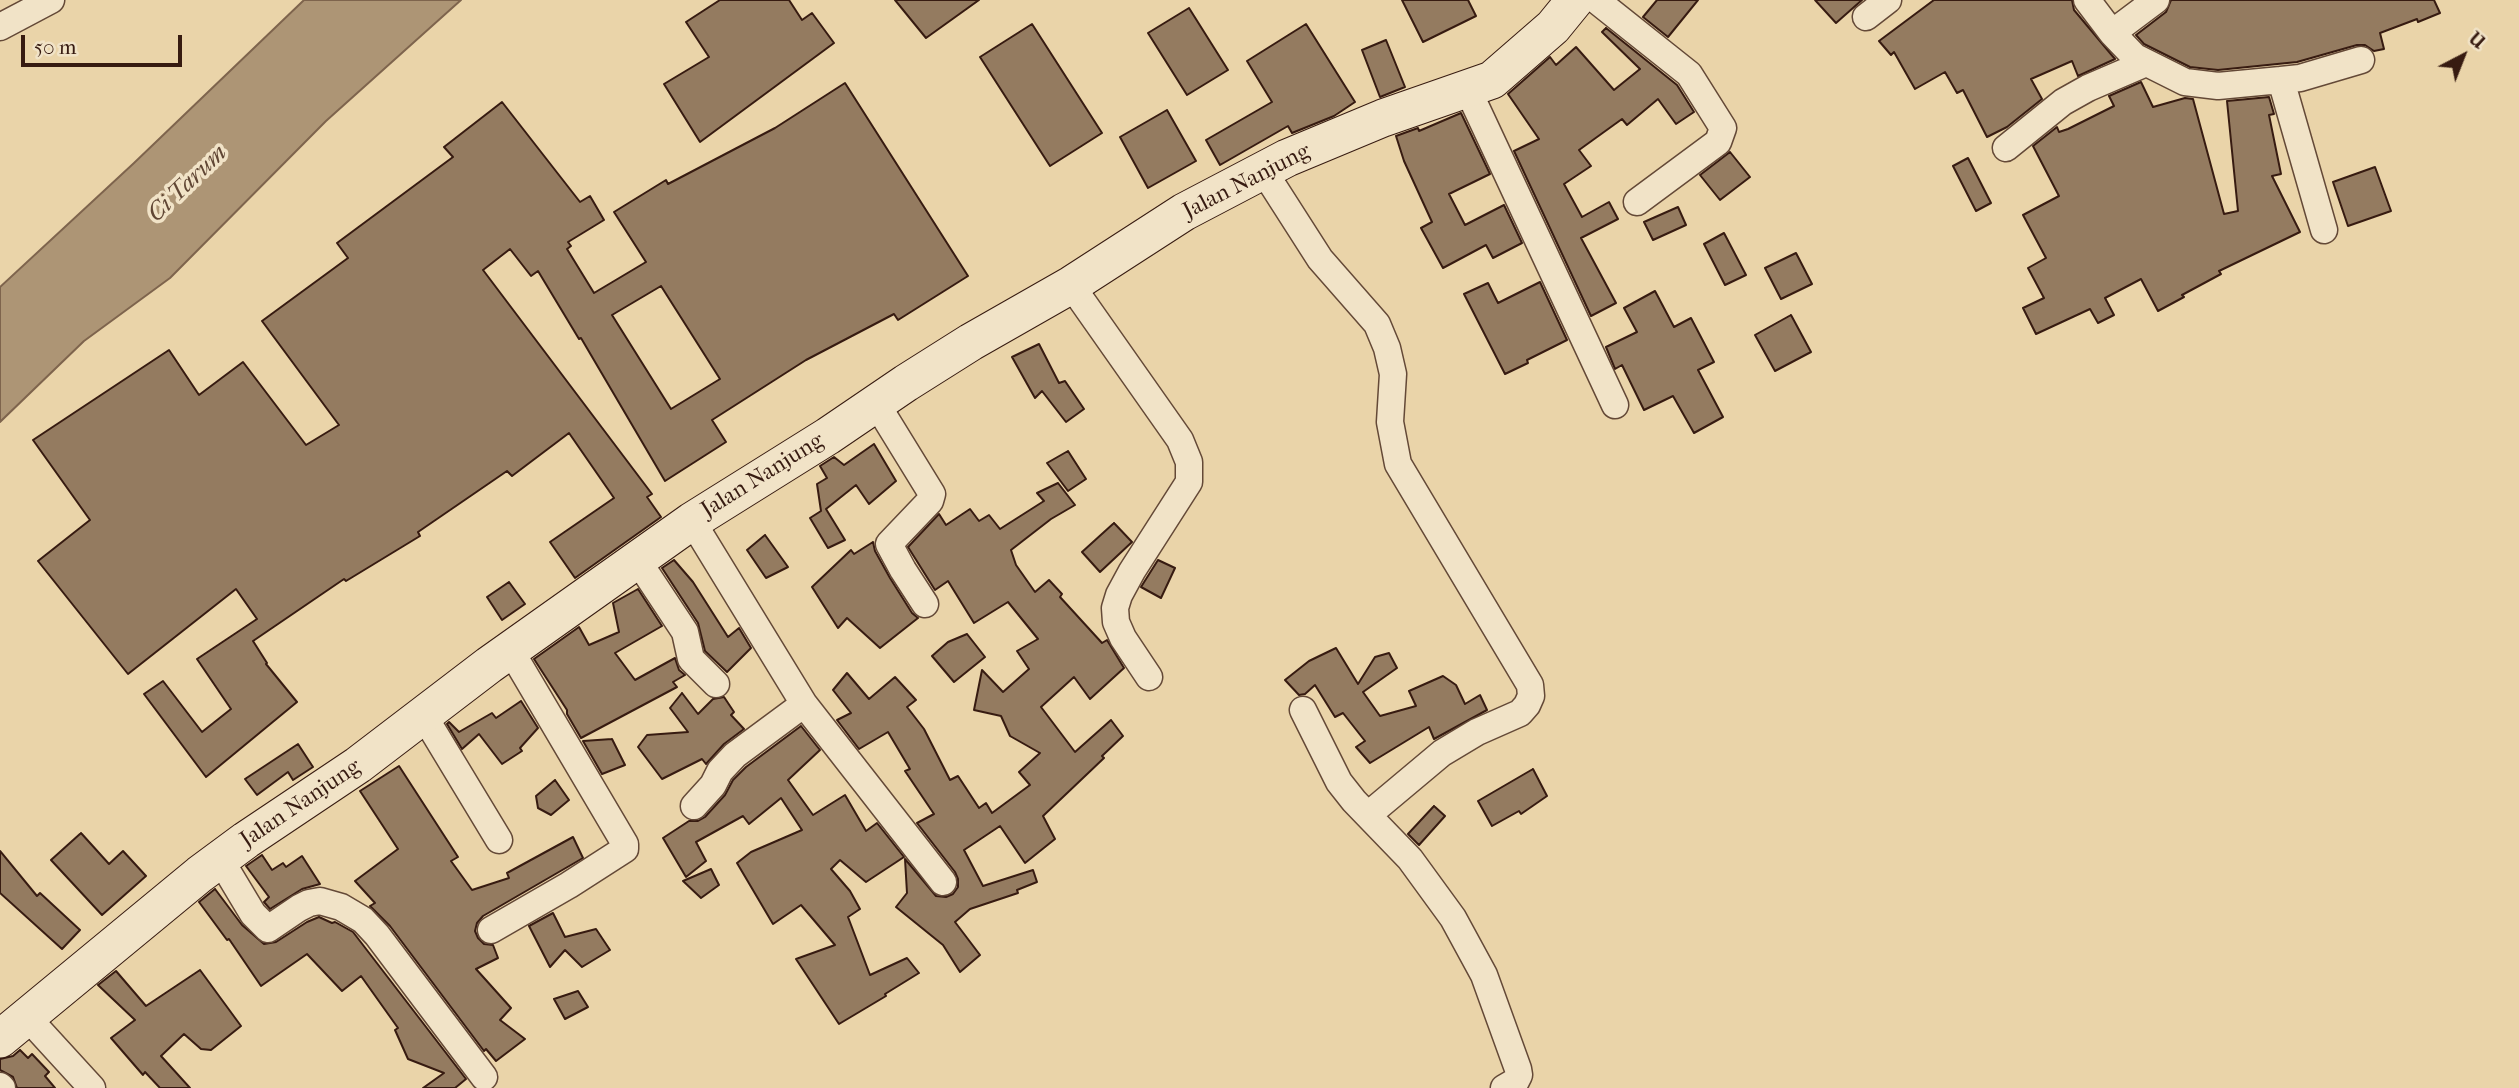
<!DOCTYPE html>
<style>
body{margin:0}
#map{position:relative;width:2519px;height:1088px;overflow:hidden;background:#ead4a9;font-family:"IM FELL French Canon",serif}
canvas{display:block}
.north{position:absolute;left:2428px;top:21px;width:70px;height:70px;-webkit-text-stroke:5px #f1e3c7;paint-order:stroke;rotate:42deg;font-size:19px;font-weight:700;line-height:28px;text-align:center;color:#371b11}
.north::after{content:'';display:block;margin:auto;width:24px;height:32px;background:#371b11;clip-path:polygon(50% 0,100% 100%,50% 72%,0 100%)}
.scale{position:absolute;left:21px;top:35px;width:161px;height:32px;box-sizing:border-box;border:4px solid #371b11;border-top:0;padding-left:9px;font-size:21px;line-height:24px;white-space:nowrap;color:#371b11;-webkit-text-stroke:5px #f1e3c7;paint-order:stroke}
</style>
<div id="map">
<canvas width="2519" height="1088"></canvas>
<div class="north">U</div>
<div class="scale">50 m</div>
</div>
<script>
const context = document.querySelector('canvas').getContext('2d');
context.lineJoin = 'round';
function fill(path, color) {
  context.fillStyle = color;
  context.fill(path, 'evenodd');
}
function shape(rows) {
  const path = new Path2D();
  for (const r of rows) {
    path.moveTo(r[0], r[1]);
    for (let i = 2; i < r.length; i += 2) path.lineTo(r[i], r[i + 1]);
  }
  return path;
}
function strokePath(path, color, width, dash) {
  context.strokeStyle = color;
  context.lineWidth = width;
  context.lineCap = dash ? 'butt' : 'round';
  context.setLineDash(dash || []);
  context.stroke(path);
}
function drawText(font, color, halo, rows, align = 'center') {
  context.font = font + ' "IM FELL French Canon",serif';
  context.lineWidth = 7;
  context.setLineDash([]);
  context.textBaseline = 'middle';
  context.strokeStyle = halo;
  context.fillStyle = color;
  for (const [text, x, y, turn = 0] of rows) {
    context.save();
    context.translate(x, y);
    context.rotate((+turn || 0) * Math.PI / 180);
    context.textAlign = isNaN(turn) ? turn : align;
    if (halo) context.strokeText(text, 0, 0);
    context.fillText(text, 0, 0);
    context.restore();
  }
}
const water = shape([
 [304,0,461,0,326,121,170,278,84,341,0,422,0,287,134,163,304,0]
]);
fill(water, '#ad9575');
strokePath(water, '#7e644d', 2);
const building = shape([
 [720,0,789,0,802,20,812,13,834,43,700,142,664,84,709,57,686,22,720,0],
 [895,0,979,0,926,38,895,0],
 [1402,0,1468,0,1476,16,1423,42,1402,0],
 [1657,0,1698,0,1668,37,1643,17,1657,0],
 [1815,0,1862,0,1836,23,1815,0],
 [1934,0,2072,0,2074,10,2115,59,2078,76,2072,61,2031,79,2042,99,2007,127,1987,137,1963,90,1957,93,1945,72,1915,89,1894,52,1891,55,1879,41,1934,0],
 [2171,0,2434,0,2440,13,2418,22,2417,19,2380,33,2384,49,2374,51,2365,45,2357,45,2297,62,2218,70,2190,67,2144,44,2136,35,2166,12,2171,0],
 [1189,8,1228,70,1187,95,1148,33,1189,8],
 [1032,24,1102,133,1050,166,980,57,1032,24],
 [1306,24,1355,102,1334,116,1292,133,1288,126,1220,165,1206,140,1272,102,1247,61,1306,24],
 [1606,28,1677,85,1694,112,1676,124,1658,99,1627,125,1622,119,1579,150,1591,166,1564,184,1582,217,1609,202,1618,219,1581,238,1616,303,1591,316,1514,151,1539,139,1508,94,1550,57,1556,65,1576,47,1614,90,1640,69,1602,32,1606,28],
 [1386,40,1405,87,1380,97,1362,50,1386,40],
 [2141,82,2153,107,2185,98,2193,99,2224,214,2238,211,2227,101,2269,97,2274,114,2269,115,2281,174,2272,176,2300,232,2219,271,2221,274,2182,295,2184,297,2158,311,2141,279,2105,298,2114,315,2098,323,2090,309,2036,334,2023,308,2044,298,2028,268,2046,258,2023,215,2059,196,2033,146,2057,127,2059,132,2068,129,2114,106,2109,96,2141,82],
 [845,83,968,276,898,320,894,314,806,360,712,420,726,442,665,481,581,338,579,339,538,271,531,276,510,249,483,270,652,494,647,497,661,517,575,578,550,542,614,498,569,433,512,476,507,471,418,532,420,536,346,581,344,579,253,641,267,663,266,664,297,702,206,777,144,694,163,681,202,732,231,709,197,659,257,619,236,589,128,674,38,561,90,520,33,440,169,350,199,395,243,362,306,445,339,425,262,321,348,258,337,243,453,157,444,147,502,102,580,202,590,196,604,220,568,242,571,246,567,249,594,293,646,262,614,212,666,180,668,184,775,128,845,83],
 [661,286,720,379,671,409,612,315,661,286],
 [1167,110,1196,161,1148,188,1120,137,1167,110],
 [1461,113,1490,174,1449,194,1465,225,1504,205,1522,243,1493,258,1486,245,1443,268,1421,228,1432,222,1404,161,1396,136,1418,128,1419,131,1461,113],
 [1730,152,1750,177,1720,200,1700,175,1730,152],
 [1968,158,1991,203,1976,211,1953,166,1968,158],
 [2375,167,2391,211,2348,226,2333,182,2375,167],
 [1678,207,1686,225,1653,240,1644,222,1678,207],
 [1724,233,1746,275,1725,285,1704,244,1724,233],
 [1796,253,1812,284,1781,299,1765,268,1796,253],
 [1540,282,1567,340,1527,360,1528,363,1505,374,1464,294,1488,283,1498,303,1540,282],
 [1655,291,1674,327,1691,318,1714,362,1698,370,1723,417,1694,433,1673,396,1644,410,1622,365,1615,369,1606,347,1637,332,1624,308,1655,291],
 [1791,315,1811,352,1775,371,1755,335,1791,315],
 [1039,344,1059,383,1065,381,1084,409,1066,422,1042,391,1035,398,1012,357,1039,344],
 [874,444,896,481,869,504,856,485,826,509,845,540,828,548,810,518,821,511,817,484,827,478,820,466,834,457,844,465,874,444],
 [1068,451,1086,479,1068,491,1047,463,1068,451],
 [1058,483,1075,505,1051,519,1011,550,1016,565,1035,592,1049,580,1062,594,1060,597,1102,643,1107,640,1124,668,1090,699,1074,677,1041,707,1075,752,1111,720,1123,736,1102,756,1104,758,1043,816,1055,839,1025,863,1000,826,964,850,983,886,1033,870,1037,882,1017,890,1018,893,970,909,955,922,980,955,960,972,943,945,896,907,907,893,905,859,936,896,946,897,953,894,958,887,958,879,955,872,917,823,934,814,905,771,910,769,888,732,859,749,837,720,851,713,833,690,847,673,869,699,895,677,916,700,907,707,924,729,950,780,958,776,979,808,986,803,992,813,1030,785,1019,772,1040,753,1010,736,1001,716,974,710,982,670,1003,692,1029,669,1017,651,1038,639,1008,602,974,623,948,581,935,590,908,547,939,514,946,525,970,509,979,521,989,515,1000,529,1044,501,1037,493,1058,483],
 [1114,523,1132,542,1100,572,1082,552,1114,523],
 [765,535,788,567,766,578,747,550,765,535],
 [873,542,875,551,890,578,912,613,918,618,880,648,847,618,838,628,812,587,851,550,854,554,873,542],
 [674,560,693,582,728,637,739,628,751,648,727,672,705,651,698,623,662,568,674,560],
 [1158,560,1175,568,1161,598,1141,587,1158,560],
 [509,582,525,604,502,620,487,597,509,582],
 [638,589,662,626,615,653,635,680,675,658,679,670,685,675,673,682,677,687,581,738,567,714,567,710,534,659,579,627,589,645,619,632,613,603,638,589],
 [967,634,985,657,954,682,932,656,948,642,967,634],
 [1336,648,1358,684,1375,657,1389,653,1397,668,1363,692,1380,716,1416,706,1409,691,1443,676,1456,685,1465,704,1480,695,1487,710,1434,739,1429,727,1370,763,1356,747,1365,741,1343,713,1335,717,1315,685,1305,694,1299,695,1285,680,1309,661,1336,648],
 [682,693,698,714,713,699,724,697,734,712,731,715,744,729,724,744,706,764,702,759,662,779,638,747,647,735,688,732,670,708,682,693],
 [521,701,538,728,520,748,522,751,502,764,479,734,462,749,447,724,449,722,459,732,492,713,496,718,521,701],
 [801,726,820,750,788,780,813,815,845,795,866,831,877,823,904,857,866,882,840,860,831,869,850,891,860,909,848,917,870,975,907,958,919,973,885,994,886,996,839,1024,796,959,835,945,801,905,773,924,737,863,751,852,802,830,781,798,749,824,743,816,696,842,706,861,686,877,663,838,689,821,698,821,705,817,725,795,733,780,746,767,801,726],
 [612,739,625,765,602,774,583,741,612,739],
 [298,744,313,767,293,780,288,772,257,795,245,779,298,744],
 [399,766,458,857,451,861,472,890,509,878,507,873,573,837,583,858,483,916,477,923,475,931,478,938,484,944,493,945,498,958,476,969,511,1008,500,1020,525,1039,496,1061,486,1049,484,1051,390,926,370,906,375,903,355,881,398,849,360,791,399,766],
 [1533,769,1547,796,1521,814,1519,811,1492,826,1478,801,1533,769],
 [555,780,569,800,551,815,538,808,536,796,555,780],
 [1434,806,1445,816,1419,845,1408,834,1434,806],
 [81,833,109,864,123,851,146,876,102,915,51,860,81,833],
 [0,851,37,896,40,893,80,930,62,949,0,893,0,851],
 [262,855,272,870,283,863,286,867,302,856,320,884,302,889,270,909,264,902,269,897,246,866,262,855],
 [711,869,719,885,701,898,683,881,711,869],
 [215,889,242,925,264,944,276,942,307,922,319,917,332,923,335,922,353,932,466,1079,455,1088,423,1088,444,1073,408,1059,395,1030,398,1028,361,976,342,991,307,954,261,986,229,939,227,940,199,902,215,889],
 [553,913,565,937,596,929,610,950,582,967,565,950,550,967,529,926,553,913],
 [200,970,241,1026,211,1050,201,1049,184,1034,161,1056,190,1088,160,1088,145,1072,143,1075,111,1038,135,1020,98,985,116,971,146,1006,200,970],
 [578,991,588,1007,565,1019,554,999,578,991],
 [20,1050,28,1058,32,1054,49,1072,45,1076,55,1088,17,1088,13,1077,0,1070,0,1059,13,1056,20,1050]
]);
fill(building, '#947b60');
strokePath(building, '#371b11', 2);
const minor = shape([
 [1596,0,1689,74,1723,128,1718,142,1637,202],
 [2087,0,2112,33,2135,57,2185,82,2218,86,2281,80,2324,230],
 [1866,17,1888,0],
 [0,27,51,0],
 [2112,33,2156,0],
 [2281,80,2300,78,2361,60],
 [1468,90,1615,405],
 [2006,148,2063,102,2088,88,2146,63],
 [1263,170,1320,259,1377,324,1387,348,1393,374,1390,422,1398,464,1530,685,1531,696,1527,705,1520,713,1477,732,1442,753,1368,815],
 [1071,285,1180,440,1189,462,1189,482,1132,571,1119,595,1115,608,1116,622,1123,638,1149,677],
 [876,403,932,494,930,501,889,544,903,570,925,604],
 [692,521,804,704,943,882],
 [638,561,685,632,691,659,716,684],
 [1303,710,1339,782,1354,801,1410,859,1453,918,1484,975,1518,1069,1519,1075,1516,1081,1504,1088],
 [424,716,499,840],
 [694,806,713,785,720,771,735,755,804,704],
 [220,859,253,914,268,929,299,908,309,903,320,901,341,907,363,920,377,935,484,1077],
 [491,930,569,885,625,849,625,844,511,651],
 [27,1017,92,1088],
 [0,1086,2,1088]
]);
const secondary = shape([
 [0,1039,200,874,246,840,358,765,489,665,692,521,828,436,906,383,971,342,1071,285,1184,212,1287,158,1383,118,1492,80,1553,27,1575,0]
]);
strokePath(minor, '#644937', 29);
strokePath(secondary, '#371b11', 39);
strokePath(minor, '#f1e3c7', 26);
strokePath(secondary, '#f1e3c7', 37);
drawText('23px', '#371b11', '#f1e3c7', [
 ["Jalan Nanjung",1247,182,-27],
 ["Jalan Nanjung",763,476,-32],
 ["Jalan Nanjung",301,804,-34]
]);
drawText('italic 24px', '#604634', '#f1e3c7', [
 ["Ci Tarum",188,184,-44]
]);
</script>
